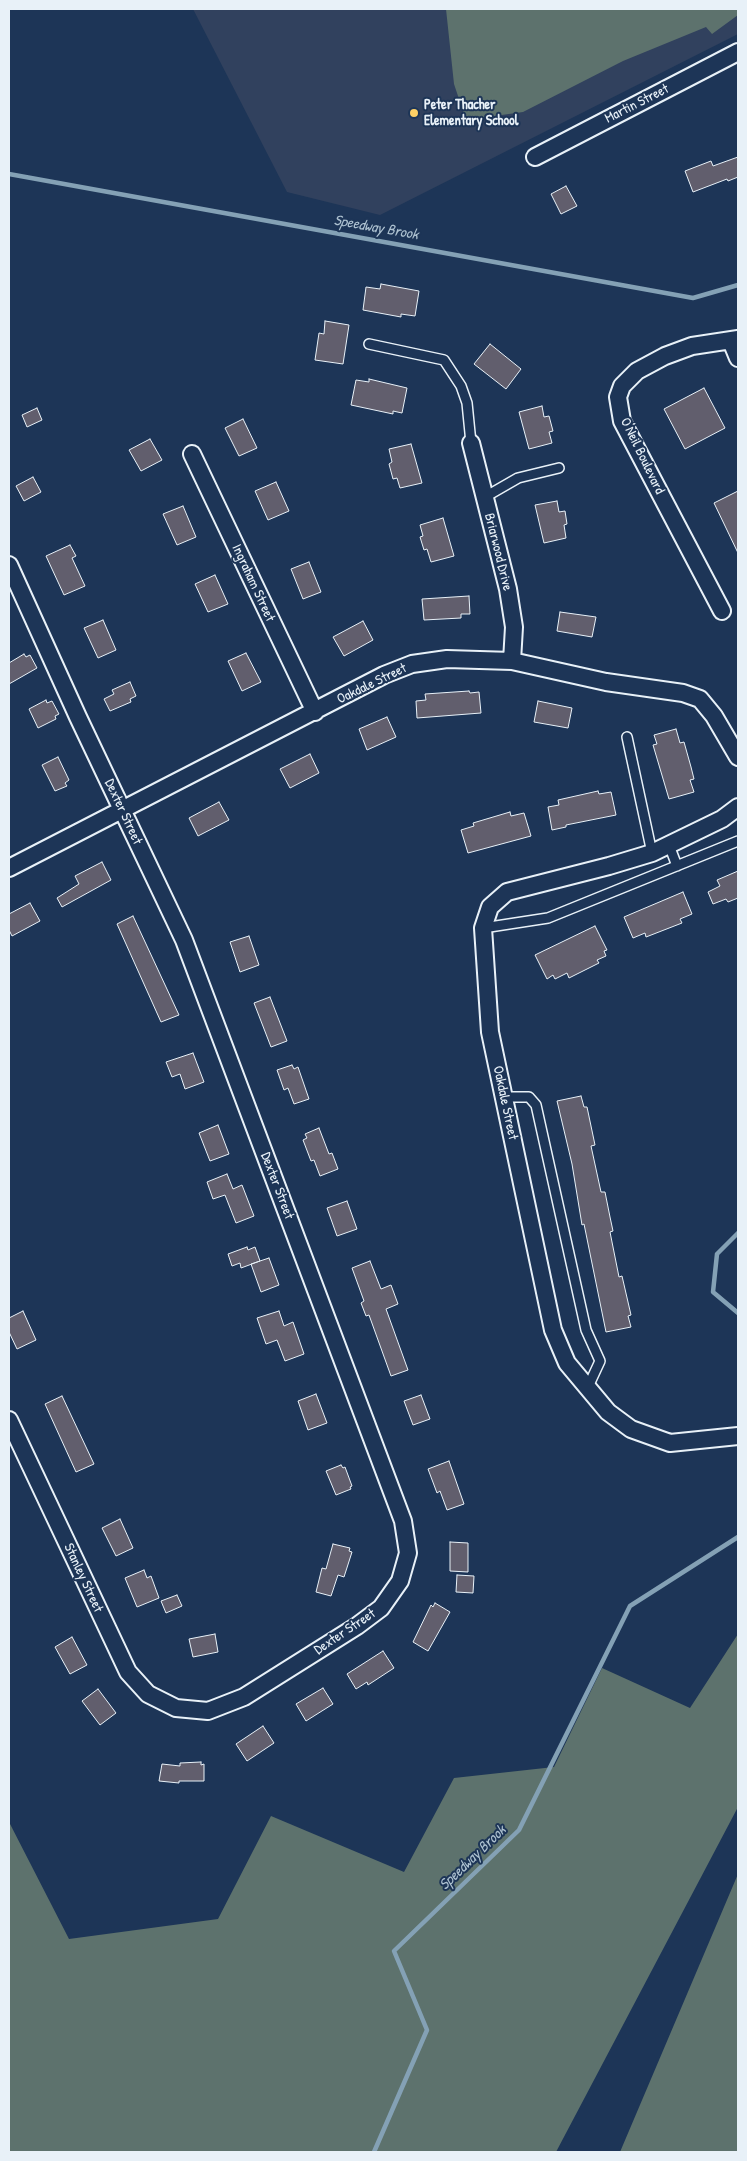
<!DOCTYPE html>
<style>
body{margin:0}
#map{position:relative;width:747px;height:2161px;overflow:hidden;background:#1d3557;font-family:"Patrick Hand",sans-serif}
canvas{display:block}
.frame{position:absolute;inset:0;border:10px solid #e8f1f8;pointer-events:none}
</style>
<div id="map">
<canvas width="747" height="2161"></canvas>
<div class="frame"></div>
</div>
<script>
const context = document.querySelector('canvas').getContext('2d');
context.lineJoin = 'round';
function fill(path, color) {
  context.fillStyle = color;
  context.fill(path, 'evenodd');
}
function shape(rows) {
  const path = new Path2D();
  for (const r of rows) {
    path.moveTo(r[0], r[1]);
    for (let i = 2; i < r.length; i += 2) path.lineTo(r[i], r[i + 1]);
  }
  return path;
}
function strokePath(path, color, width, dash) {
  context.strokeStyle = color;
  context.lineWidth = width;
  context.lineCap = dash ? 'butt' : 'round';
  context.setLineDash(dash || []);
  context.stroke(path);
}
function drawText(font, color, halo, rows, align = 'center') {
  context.font = font + ' "Patrick Hand",sans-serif';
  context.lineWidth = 4;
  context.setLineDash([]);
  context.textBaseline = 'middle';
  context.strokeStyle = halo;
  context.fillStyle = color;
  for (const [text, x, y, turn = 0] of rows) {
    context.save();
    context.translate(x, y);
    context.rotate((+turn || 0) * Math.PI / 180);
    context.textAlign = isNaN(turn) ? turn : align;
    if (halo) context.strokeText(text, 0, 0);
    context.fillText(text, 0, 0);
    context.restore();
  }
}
fill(shape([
 [193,9,738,9,738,34,380,215,287,192]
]), '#31415e');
fill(shape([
 [446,9,738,9,738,15,712,34,706,27,623,61,523,112,466,120,454,84],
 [738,1634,738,1807,556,2152,9,2152,9,1822,69,1939,218,1919,271,1816,404,1872,454,1778,554,1767,602,1668,690,1708],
 [738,1874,738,2152,620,2152]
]), '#5d726d');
strokePath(shape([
 [9,174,693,298,738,285],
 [738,1233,717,1254,713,1292,738,1313],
 [374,2152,427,2030,394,1951,519,1830,630,1606,738,1537]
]), '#84a1b5', 4.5);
const building = shape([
 [738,157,738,177,728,181,727,179,693,192,685,171,711,161,713,166,738,157],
 [566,186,577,206,561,214,551,194,566,186],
 [381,284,419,291,415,316,401,314,401,317,363,310,366,287,380,289,381,284],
 [325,321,349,325,343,364,315,360,319,333,324,334,325,321],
 [490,344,521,369,506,389,474,364,490,344],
 [369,379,407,388,402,413,393,411,393,414,351,405,356,380,369,382,369,379],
 [704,388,725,428,685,449,664,409,704,388],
 [542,406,544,417,549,416,553,431,549,432,552,443,529,449,519,412,542,406],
 [37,408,42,420,27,427,22,415,37,408],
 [243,419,257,448,239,456,225,428,243,419],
 [150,439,162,460,141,471,129,450,150,439],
 [411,444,422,483,400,488,397,478,393,479,389,464,392,462,389,449,411,444],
 [33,477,41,492,24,501,16,486,33,477],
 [276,482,289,511,268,520,255,491,276,482],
 [738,491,738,553,714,503,738,491],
 [557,501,559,512,565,511,567,524,564,525,566,538,544,543,535,505,557,501],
 [183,506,196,537,177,545,163,514,183,506],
 [443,518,454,556,431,562,427,549,424,550,420,537,423,536,420,525,443,518],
 [70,545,76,556,72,558,85,586,64,595,46,556,70,545],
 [309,562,321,592,303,599,291,569,309,562],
 [215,575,228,604,208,612,195,584,215,575],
 [469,596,470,614,461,614,461,618,424,620,422,599,469,596],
 [560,612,596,617,592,637,557,631,560,612],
 [103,620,116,650,98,658,84,628,103,620],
 [363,621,373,640,344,656,333,637,363,621],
 [246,653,261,682,242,691,228,661,246,653],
 [24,654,26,657,30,655,37,668,9,684,9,663,24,654],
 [130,682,136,696,130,699,131,702,110,711,104,699,114,694,112,690,130,682],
 [469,691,470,693,479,692,481,713,417,718,416,701,426,700,425,694,469,691],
 [46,700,47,703,52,701,59,714,55,716,56,719,38,728,29,709,46,700],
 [538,701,572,708,568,728,534,722,538,701],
 [387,717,396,737,367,750,359,729,387,717],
 [676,729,680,743,684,742,691,767,694,779,690,780,694,792,669,799,653,745,657,744,654,735,676,729],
 [310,754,319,773,290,788,280,769,310,754],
 [58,757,69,780,65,783,67,786,55,791,42,765,58,757],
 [598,791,599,794,611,792,616,815,566,825,566,827,552,830,548,807,559,805,558,800,598,791],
 [219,802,229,820,198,836,189,818,219,802],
 [510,812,511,816,524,813,531,836,468,853,461,830,474,826,473,823,510,812],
 [102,862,111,880,62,907,57,898,79,884,75,876,102,862],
 [738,871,738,898,728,902,726,899,713,904,708,892,720,886,717,880,738,871],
 [683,892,692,914,680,919,682,923,646,937,645,933,633,938,624,917,683,892],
 [30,903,40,921,12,936,9,930,9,914,30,903],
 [133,916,179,1015,161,1022,117,924,133,916],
 [595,926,607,950,604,951,606,956,597,960,599,963,569,978,567,973,555,979,553,975,547,979,535,955,595,926],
 [249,936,259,965,240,972,230,942,249,936],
 [270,997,287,1041,271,1047,254,1003,270,997],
 [193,1053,204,1082,185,1089,180,1074,172,1077,166,1062,193,1053],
 [292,1065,294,1069,298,1067,309,1099,294,1104,288,1088,284,1090,277,1070,292,1065],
 [581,1096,584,1107,587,1107,595,1145,591,1146,601,1192,605,1192,610,1217,613,1231,610,1232,619,1277,622,1276,631,1315,628,1316,631,1327,606,1332,584,1224,582,1225,572,1164,557,1101,581,1096],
 [218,1125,229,1154,210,1161,199,1133,218,1125],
 [319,1128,329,1154,332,1153,338,1169,320,1176,314,1160,311,1161,303,1140,307,1138,305,1134,319,1128],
 [227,1174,233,1189,242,1185,254,1216,236,1223,225,1195,213,1199,207,1182,227,1174],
 [347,1201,357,1229,337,1236,327,1208,347,1201],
 [247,1247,248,1250,255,1247,260,1261,241,1268,240,1263,232,1266,228,1254,247,1247],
 [269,1258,279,1285,261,1292,251,1264,269,1258],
 [370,1261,381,1289,391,1285,398,1304,386,1309,408,1370,391,1376,369,1315,366,1316,361,1303,364,1301,352,1268,370,1261],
 [23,1311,36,1340,17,1349,9,1332,9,1318,23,1311],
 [279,1311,284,1326,293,1322,304,1354,285,1361,277,1340,266,1344,257,1318,279,1311],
 [316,1394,327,1423,308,1430,298,1401,316,1394],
 [421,1395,430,1419,413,1425,404,1401,421,1395],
 [62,1396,94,1464,76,1472,45,1404,62,1396],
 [449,1461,464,1504,447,1510,440,1491,437,1493,428,1469,449,1461],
 [341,1465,343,1468,345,1467,352,1486,350,1487,351,1489,336,1495,326,1471,341,1465],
 [120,1519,133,1548,116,1556,102,1528,120,1519],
 [450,1542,468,1543,468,1572,450,1571,450,1542],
 [333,1544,350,1548,349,1551,352,1552,344,1577,338,1575,331,1596,316,1592,322,1568,326,1569,333,1544],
 [144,1570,147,1578,151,1576,159,1598,137,1607,125,1578,144,1570],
 [457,1575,474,1576,473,1593,456,1592,457,1575],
 [177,1595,182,1606,166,1613,161,1601,177,1595],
 [435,1603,450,1612,428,1651,413,1642,431,1605,433,1607,435,1603],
 [215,1634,218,1652,193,1657,189,1639,215,1634],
 [72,1637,87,1665,70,1674,55,1647,72,1637],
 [383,1651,394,1668,368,1685,367,1682,356,1689,347,1674,383,1651],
 [323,1688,333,1704,306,1721,296,1704,323,1688],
 [98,1689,116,1713,100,1725,82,1701,98,1689],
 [263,1726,274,1743,247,1761,236,1744,263,1726],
 [201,1762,201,1765,204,1764,204,1781,179,1781,179,1783,159,1781,162,1764,180,1766,180,1763,201,1762]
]);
fill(building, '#615e6d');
strokePath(building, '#e8f1f8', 1);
const service = shape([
 [369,344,444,360,461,386,467,403,471,443],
 [485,497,518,478,559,468],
 [627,737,652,853],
 [669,845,677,866],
 [483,928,548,918,738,841],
 [503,1097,529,1097,536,1105,586,1330,600,1361,587,1389]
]);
const minor = shape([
 [535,157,738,52],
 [731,341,738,358],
 [471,443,508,589,514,627,512,661],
 [192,454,315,712],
 [9,565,78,717,184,940,403,1521,408,1553,400,1581,381,1608,357,1626,244,1697,208,1711,176,1708,148,1694,128,1672,9,1420],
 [722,611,622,421,618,397,622,386,637,371,665,356,692,346,738,339],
 [738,807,722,819,652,853,609,866,507,892,490,907,483,928,490,1032,553,1330,567,1363,608,1412,631,1429,670,1443,738,1436],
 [9,868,384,675,412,664,447,659,512,661,606,682,683,693,700,699,714,716,738,757]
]);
strokePath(service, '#e8f1f8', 12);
strokePath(minor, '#e8f1f8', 20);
strokePath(service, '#1d3557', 9);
strokePath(minor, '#1d3557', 16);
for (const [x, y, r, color] of [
 [414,113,5,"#ffd166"]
]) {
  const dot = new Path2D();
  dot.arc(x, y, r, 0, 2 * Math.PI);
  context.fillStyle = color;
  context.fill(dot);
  strokePath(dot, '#1d3557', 2);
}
drawText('14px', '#e8f1f8', '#1d3557', [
 ["Martin Street",637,104,-27],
 ["O'Neil Boulevard",642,456,64],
 ["Briarwood Drive",498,552,76],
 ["Ingraham Street",253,583,65],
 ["Oakdale Street",372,684,-26],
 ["Dexter Street",123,812,65],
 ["Oakdale Street",505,1103,78],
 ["Dexter Street",277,1186,69],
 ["Stanley Street",83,1578,65],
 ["Dexter Street",345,1632,-34]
]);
drawText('bold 14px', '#e8f1f8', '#1d3557', [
 ["Peter Thacher",424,105],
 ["Elementary School",424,121]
], 'left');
drawText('italic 15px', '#aec2d1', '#1d3557', [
 ["Speedway Brook",376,228,10],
 ["Speedway Brook",473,1858,-44]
]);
</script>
